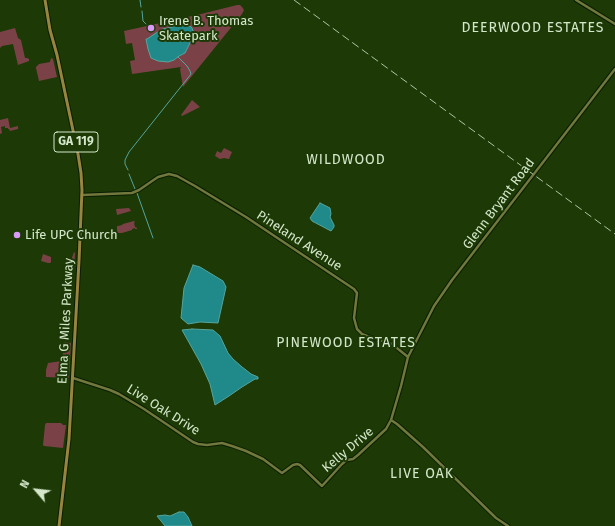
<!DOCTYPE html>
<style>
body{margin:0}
#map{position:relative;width:615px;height:526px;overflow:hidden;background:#1c3906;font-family:"Fira Sans",sans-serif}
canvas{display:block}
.north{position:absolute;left:16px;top:470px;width:40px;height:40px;-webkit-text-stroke:3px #1c3906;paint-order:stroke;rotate:298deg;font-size:11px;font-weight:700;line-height:16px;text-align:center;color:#d5e7cb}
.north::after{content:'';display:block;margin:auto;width:14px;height:18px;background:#d5e7cb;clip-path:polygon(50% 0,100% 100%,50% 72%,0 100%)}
</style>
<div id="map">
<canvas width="615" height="526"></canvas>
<div class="north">N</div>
</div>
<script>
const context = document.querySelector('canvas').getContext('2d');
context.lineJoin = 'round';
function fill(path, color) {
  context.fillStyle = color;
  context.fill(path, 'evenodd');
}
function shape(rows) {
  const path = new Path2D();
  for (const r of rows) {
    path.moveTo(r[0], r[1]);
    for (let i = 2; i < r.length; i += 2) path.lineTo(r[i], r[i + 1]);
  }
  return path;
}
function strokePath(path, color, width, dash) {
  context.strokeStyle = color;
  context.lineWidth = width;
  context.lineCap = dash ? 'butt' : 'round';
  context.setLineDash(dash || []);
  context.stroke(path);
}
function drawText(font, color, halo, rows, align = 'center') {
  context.font = font + ' "Fira Sans",sans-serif';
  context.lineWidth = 4;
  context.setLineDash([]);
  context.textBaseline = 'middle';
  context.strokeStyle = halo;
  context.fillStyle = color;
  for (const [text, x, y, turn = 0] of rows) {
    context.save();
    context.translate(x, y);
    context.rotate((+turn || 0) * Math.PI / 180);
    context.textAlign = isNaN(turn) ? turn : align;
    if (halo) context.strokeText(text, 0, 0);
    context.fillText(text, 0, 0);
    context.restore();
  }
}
fill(shape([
 [237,5,240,5,242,7,244,10,242,14,183,87,180,69,181,67,132,74,130,61,135,60,132,43,126,44,124,31,201,14],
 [15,28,18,38,21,40,25,58,27,58,29,59,29,61,18,65,13,44,2,46,0,48,0,32],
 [51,58,53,59,57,77,39,81,36,68,36,67,39,64,50,62],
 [192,100,200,107,182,116,181,115],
 [8,118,10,128,18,126,18,129,10,131,9,129,8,129,8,128,5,128,5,126,1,127,2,133,0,134,0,120],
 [224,148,232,152,229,159,224,158,220,159,215,156,217,151,221,153],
 [129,208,131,211,117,215,116,209],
 [134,221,135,222,134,223,135,227,137,228,137,229,135,229,135,228,132,229,132,230,122,233,116,233,116,232,117,231,117,226,118,226,122,225,123,224],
 [74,252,75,253,74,271,68,269],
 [43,254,51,257,51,262,50,263,48,263,41,261],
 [64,342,71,343,69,378,46,377,46,370,48,363,62,361],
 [46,423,61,423,63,425,66,425,63,448,44,446,43,445,45,425]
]), '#7a4247');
const water = shape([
 [182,25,190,26,192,28,193,31,190,43,185,53,179,56,174,60,168,62,158,61,151,58,148,49,146,39,147,39,156,33,163,29,182,25],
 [320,203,330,208,331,214,330,217,334,225,334,227,331,231,312,221,310,218,320,203],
 [193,265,200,267,223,281,226,287,218,323,200,322,188,324,181,318,184,288,193,265],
 [192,329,213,330,220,336,228,353,233,359,242,367,246,370,251,374,258,377,258,379,255,379,242,387,229,396,215,405,210,384,201,364,182,330,192,329],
 [179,512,184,512,188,517,192,526,165,526,157,516,165,515,170,516,179,512]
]);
fill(water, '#208989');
strokePath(water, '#56a59d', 1);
strokePath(shape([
 [140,0,141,7],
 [142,11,143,21,146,24],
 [128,170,125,164,125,160,129,152,191,74,190,71,187,66,178,57],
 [129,174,135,189],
 [137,193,153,238]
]), '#56a59d', 1);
const secondary = shape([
 [576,0,615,24],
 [82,195,132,193,139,190,158,177,169,174,177,176,195,186,246,217,354,289,357,293,354,318,357,329,362,334,367,336,392,344,408,357],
 [73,378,110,390,119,394,144,409,193,442,198,444,207,445,222,443,232,446,246,451,263,459,282,473,293,465,297,464,300,465,322,486,342,464,347,460,353,459,358,455,386,429,391,420,401,386,408,357,434,306,452,280,615,69],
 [391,420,397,424,423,447,496,518,508,526]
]);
const primary = shape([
 [45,0,50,30,57,55,78,154,81,173,82,190,79,261,69,439,59,526]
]);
strokePath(secondary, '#091e00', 4.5);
strokePath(primary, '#091e00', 5);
strokePath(secondary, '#71773d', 2.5);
strokePath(primary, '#988441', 3);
strokePath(shape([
 [294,0,615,234]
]), '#b0c4a4', 1, [8, 4]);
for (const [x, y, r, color] of [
 [151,28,4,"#da9af7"],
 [17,235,4,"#da9af7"]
]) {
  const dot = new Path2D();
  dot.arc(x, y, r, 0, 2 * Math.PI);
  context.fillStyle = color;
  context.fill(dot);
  strokePath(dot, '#1c3906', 1.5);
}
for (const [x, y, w] of [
 [76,142,44]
]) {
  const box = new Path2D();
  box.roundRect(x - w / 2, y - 10, w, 20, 3);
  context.fillStyle = '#1c3906';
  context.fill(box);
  strokePath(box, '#d5e7cb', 1);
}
drawText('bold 12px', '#d5e7cb', null, [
 ["GA 119",76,142]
]);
drawText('13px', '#d5e7cb', '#1c3906', [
 ["Irene B. Thomas",159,21],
 ["Skatepark",159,36],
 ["Life UPC Church",25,235]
], 'left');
drawText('13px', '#d5e7cb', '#1c3906', [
 ["Glenn Bryant Road",499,204,-53],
 ["Pineland Avenue",299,241,33],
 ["Elma G Miles Parkway",66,321,-87],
 ["Live Oak Drive",163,410,32],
 ["Kelly Drive",348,450,-40]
]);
context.letterSpacing = '1px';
drawText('14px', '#d5e7cb', '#1c3906', [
 ["DEERWOOD ESTATES",533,28],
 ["WILDWOOD",346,160],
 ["PINEWOOD ESTATES",346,343],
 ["LIVE OAK",422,474]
]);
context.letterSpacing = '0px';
</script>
